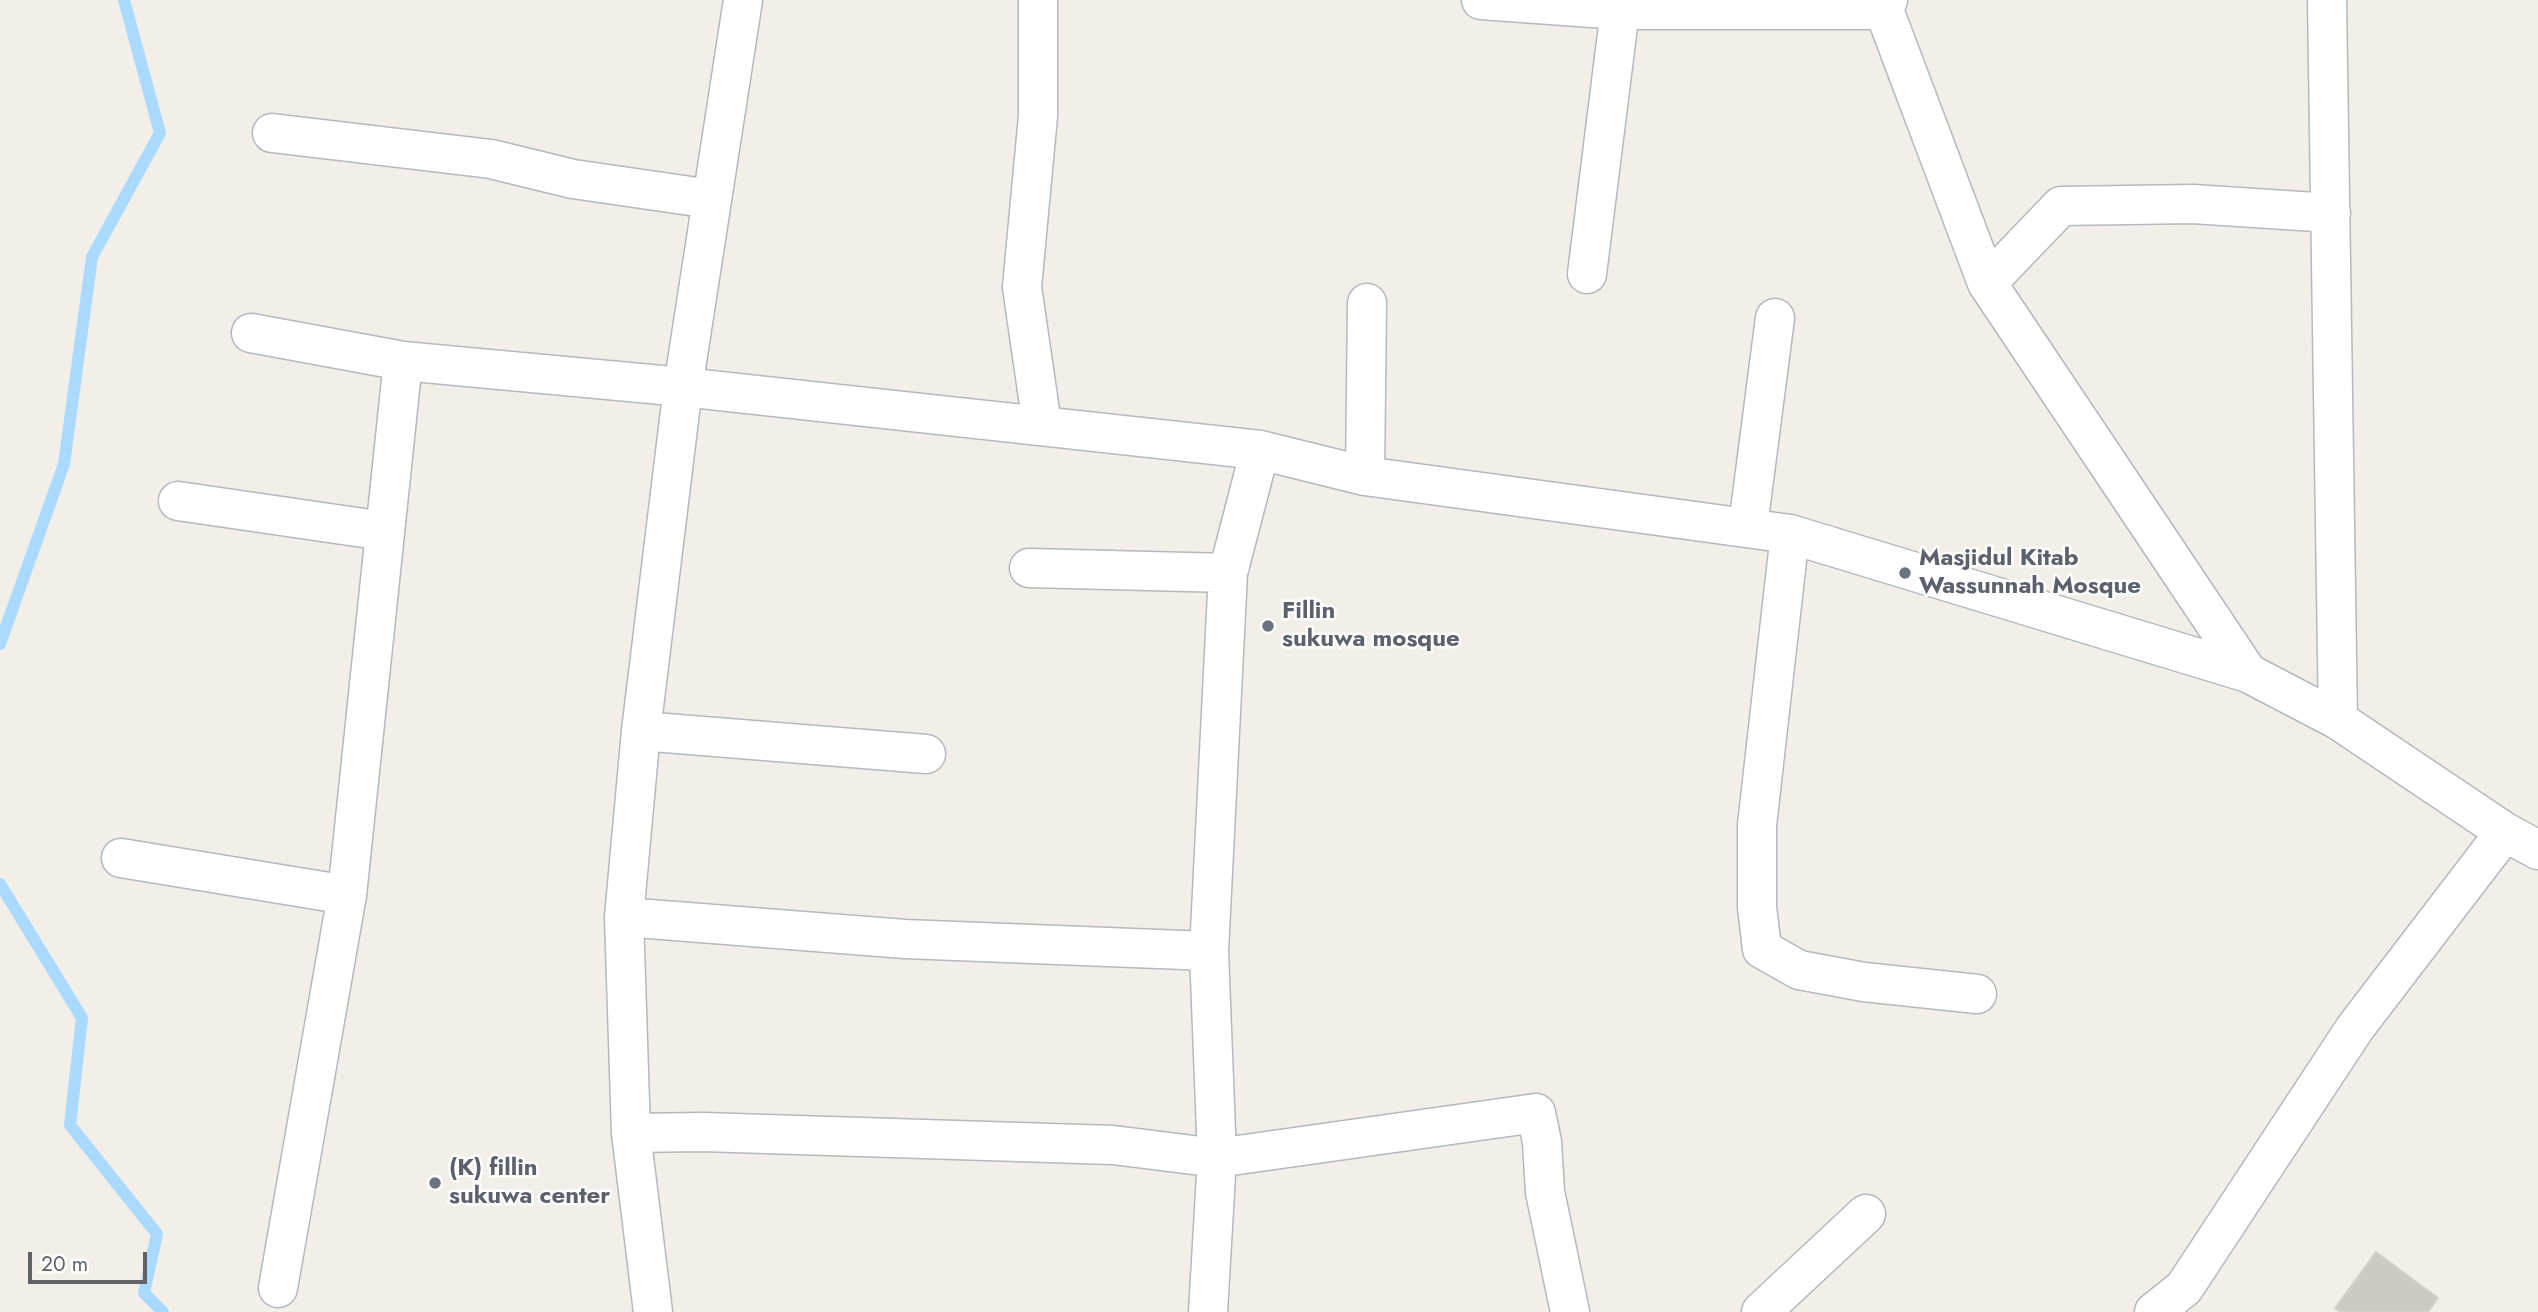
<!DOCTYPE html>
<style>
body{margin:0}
#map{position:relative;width:2538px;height:1312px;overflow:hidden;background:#f1efe8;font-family:Jost,sans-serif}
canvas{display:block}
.scale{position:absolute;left:28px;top:1252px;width:119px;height:32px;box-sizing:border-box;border:4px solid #5f6368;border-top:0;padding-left:9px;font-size:21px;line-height:24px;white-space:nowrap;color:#5f6368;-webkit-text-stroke:5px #fff;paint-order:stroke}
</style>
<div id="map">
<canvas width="2538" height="1312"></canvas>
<div class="scale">20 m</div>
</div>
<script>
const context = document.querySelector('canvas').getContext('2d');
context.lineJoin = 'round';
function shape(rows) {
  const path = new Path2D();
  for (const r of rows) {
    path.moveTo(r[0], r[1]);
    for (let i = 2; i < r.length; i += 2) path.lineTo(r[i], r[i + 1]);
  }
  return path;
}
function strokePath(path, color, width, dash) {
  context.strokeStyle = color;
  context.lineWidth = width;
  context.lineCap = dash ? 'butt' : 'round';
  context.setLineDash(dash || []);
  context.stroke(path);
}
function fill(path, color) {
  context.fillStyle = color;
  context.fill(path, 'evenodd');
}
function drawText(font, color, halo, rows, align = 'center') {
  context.font = font + ' Jost,sans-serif';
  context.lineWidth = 5;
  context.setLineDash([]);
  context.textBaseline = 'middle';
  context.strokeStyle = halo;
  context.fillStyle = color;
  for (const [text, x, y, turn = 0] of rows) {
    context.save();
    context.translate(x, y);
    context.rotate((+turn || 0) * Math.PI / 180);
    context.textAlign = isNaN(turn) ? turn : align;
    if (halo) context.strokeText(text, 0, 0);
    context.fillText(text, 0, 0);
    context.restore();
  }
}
strokePath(shape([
 [0,644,64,464,92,257,160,133,124,0],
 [0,884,82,1018,70,1125,157,1234,144,1293,163,1312]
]), '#aadaff', 12);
const building = shape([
 [2376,1252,2438,1298,2428,1312,2340,1312,2335,1308,2376,1252]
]);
fill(building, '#cccac5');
strokePath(building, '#d6d1c6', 2);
const minor = shape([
 [1038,0,1038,116,1022,287,1042,425],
 [1481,0,1620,10,1884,10],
 [1888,0,1884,10,1987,283,2248,673],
 [2327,0,2338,720],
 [272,133,491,159,573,179,711,199],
 [1587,274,1620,10],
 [1987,283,2061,206,2193,204,2331,213],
 [251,333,403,361,683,387,1260,450,1365,476,1790,534,2248,673,2338,720,2505,832,2538,850],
 [1365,476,1367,303],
 [178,501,384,531],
 [1748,526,1775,318],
 [1790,534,1757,825,1757,907,1762,949,1799,970,1864,982,1977,994],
 [1029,568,1228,573],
 [641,731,926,754],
 [121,858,347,895],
 [624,917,905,939,1209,951],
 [631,1133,703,1132,1113,1145,1217,1158,1536,1113,1542,1142,1545,1192,1570,1312],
 [278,1288,347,895,403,361],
 [653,1312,631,1133,624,917,641,731,683,387,743,0],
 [1208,1312,1217,1158,1209,951,1228,573,1260,450],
 [1761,1312,1866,1214],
 [2154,1312,2184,1288,2355,1028,2505,832]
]);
strokePath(minor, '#b5b8bc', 41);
strokePath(minor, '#fff', 38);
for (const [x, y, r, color] of [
 [1905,573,7,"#6b7280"],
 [1268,626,7,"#6b7280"],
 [435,1183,7,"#6b7280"]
]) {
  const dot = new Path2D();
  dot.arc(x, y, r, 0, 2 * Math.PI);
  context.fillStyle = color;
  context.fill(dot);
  strokePath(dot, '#fff', 2.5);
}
drawText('bold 24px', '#5b616d', '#fff', [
 ["Masjidul Kitab",1919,559],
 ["Wassunnah Mosque",1919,587],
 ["Fillin",1282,612],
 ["sukuwa mosque",1282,640],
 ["(K) fillin",449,1169],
 ["sukuwa center",449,1197]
], 'left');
</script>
